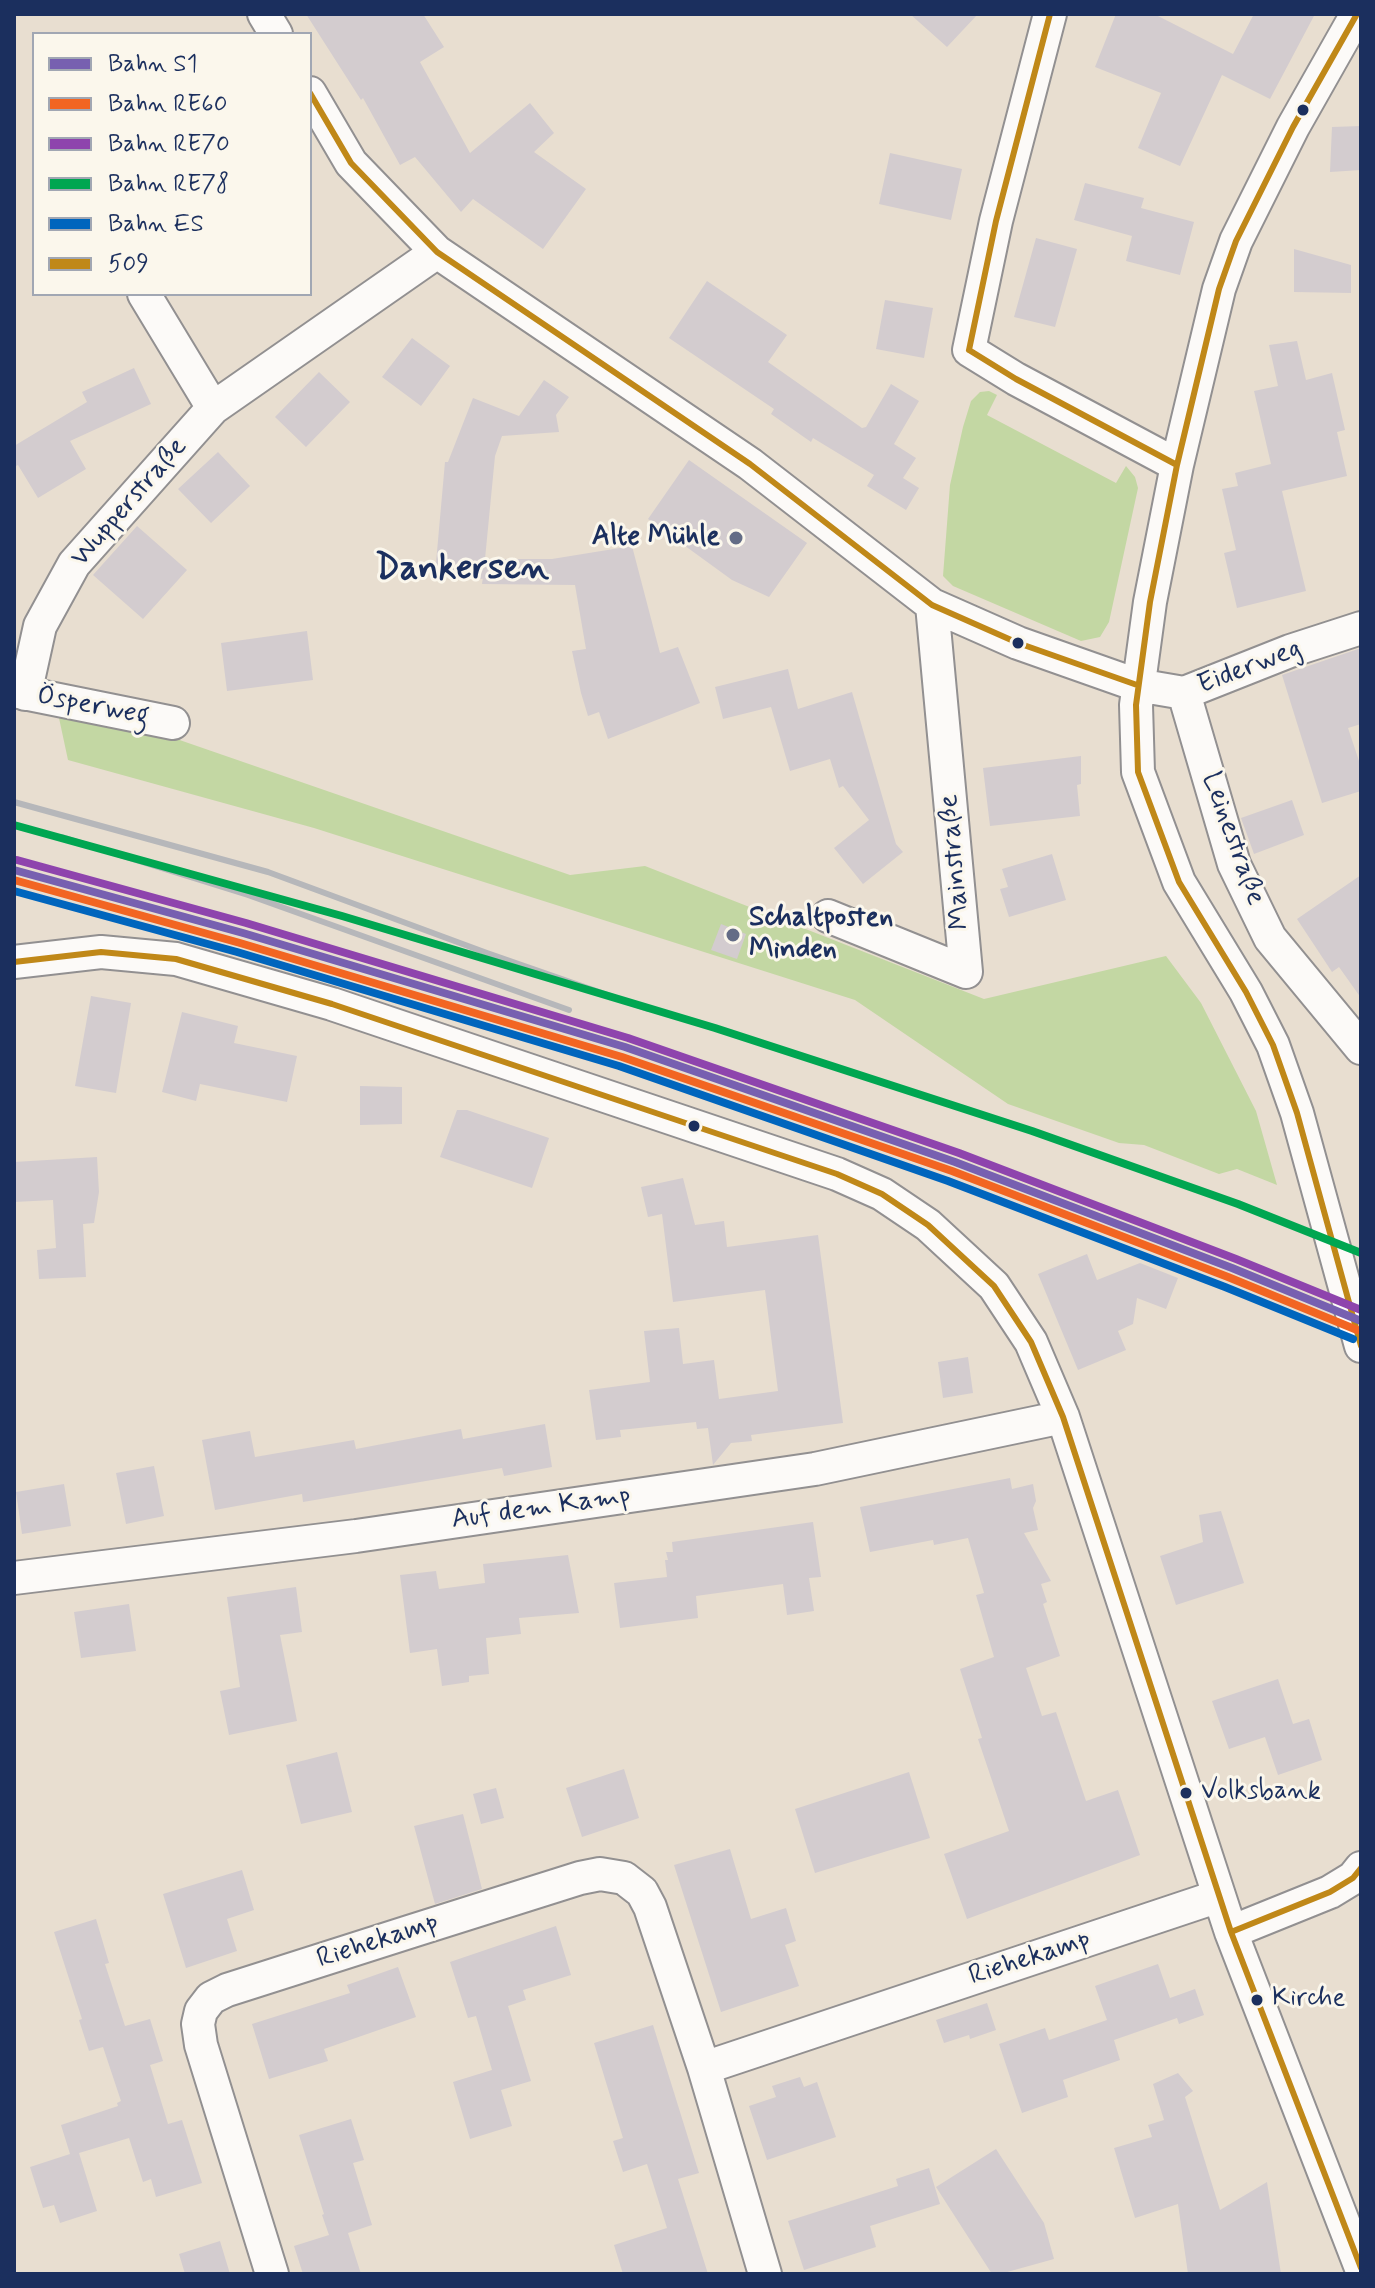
<!DOCTYPE html>
<meta charset="utf-8">
<style>
body{margin:0}
#map{position:relative;width:1375px;height:2288px;overflow:hidden;background:#e8ded0;font-family:Mynerve,sans-serif}
canvas{display:block}
.frame{position:absolute;inset:0;border:16px solid #1b2f5e;pointer-events:none}
.legend{position:absolute;left:32px;top:32px;width:280px;height:264px;box-sizing:border-box;background:#fbf7ec;border:2px solid #a1a7b3;margin:0;padding:10px 14px;list-style:none;font-size:24px;color:#1b2f5e}
.legend li{display:flex;align-items:center;gap:16px;height:40px}
.legend b{width:40px;border:2px solid #a1a7b3}
</style>
<div id="map">
<canvas width="1375" height="2288"></canvas>
<div class="frame"></div>
<ul class="legend">
<li><b style="height:10px;background:#7760b0"></b>Bahn S1</li>
<li><b style="height:10px;background:#f26522"></b>Bahn RE60</li>
<li><b style="height:10px;background:#8e44ad"></b>Bahn RE70</li>
<li><b style="height:10px;background:#00a651"></b>Bahn RE78</li>
<li><b style="height:10px;background:#0065bd"></b>Bahn ES</li>
<li><b style="height:10px;background:#c08818"></b>509</li>
</ul>
</div>
<script>
const context = document.querySelector('canvas').getContext('2d');
context.lineJoin = 'round';
function fill(path, color) {
  context.fillStyle = color;
  context.fill(path, 'evenodd');
}
function shape(rows) {
  const path = new Path2D();
  for (const r of rows) {
    path.moveTo(r[0], r[1]);
    for (let i = 2; i < r.length; i += 2) path.lineTo(r[i], r[i + 1]);
  }
  return path;
}
function strokePath(path, color, width, dash) {
  context.strokeStyle = color;
  context.lineWidth = width;
  context.lineCap = dash ? 'butt' : 'round';
  context.setLineDash(dash || []);
  context.stroke(path);
}
function drawText(font, color, halo, rows, align = 'center') {
  context.font = font + ' Mynerve,sans-serif';
  context.lineWidth = 6;
  context.setLineDash([]);
  context.textBaseline = 'middle';
  context.strokeStyle = halo;
  context.fillStyle = color;
  for (const [text, x, y, turn = 0] of rows) {
    context.save();
    context.translate(x, y);
    context.rotate((+turn || 0) * Math.PI / 180);
    context.textAlign = isNaN(turn) ? turn : align;
    if (halo) context.strokeText(text, 0, 0);
    context.fillText(text, 0, 0);
    context.restore();
  }
}
fill(shape([
 [989,391,997,395,987,415,1116,483,1126,466,1135,477,1138,488,1109,622,1100,637,1081,641,953,586,943,576,950,485,963,427,971,401,980,392],
 [59,718,168,736,570,875,645,866,984,999,1166,956,1201,1003,1256,1111,1277,1185,1237,1169,1219,1174,1144,1145,1119,1143,1008,1104,855,1000,314,828,68,760]
]), '#c3d7a3');
fill(shape([
 [306,14,423,14,444,47,420,62,470,153,530,103,554,133,534,152,586,189,543,249,473,199,461,212,415,157,400,165,363,98,361,100],
 [910,14,978,14,947,47],
 [1116,14,1154,14,1233,54,1254,14,1315,14,1270,99,1222,75,1180,166,1138,148,1161,93,1095,67],
 [1361,126,1361,170,1330,172,1332,127],
 [890,153,962,169,951,220,879,204],
 [1085,183,1144,198,1141,208,1194,222,1180,275,1126,261,1132,236,1074,220],
 [1036,238,1077,249,1055,327,1014,317],
 [1294,249,1351,265,1351,293,1294,292],
 [707,281,787,335,768,362,862,428,866,427,891,384,919,401,894,444,916,458,903,478,919,488,906,510,867,486,874,475,813,438,811,442,771,414,774,409,669,338],
 [885,300,933,308,924,358,876,349],
 [412,338,450,366,421,406,382,377],
 [1297,341,1306,380,1332,373,1345,430,1337,432,1347,476,1282,491,1306,591,1237,608,1224,553,1236,550,1222,489,1238,486,1235,473,1271,464,1254,391,1278,386,1269,345],
 [134,368,151,404,70,441,86,469,38,498,18,465,14,467,14,446,87,402,82,392],
 [319,372,350,402,306,447,275,417],
 [544,380,569,397,556,415,559,432,502,436,495,456,485,559,552,559,632,546,660,653,678,647,700,703,608,739,599,712,588,716,581,693,572,651,586,649,575,585,482,584,483,577,483,579,435,574,445,462,448,462,473,398,519,416],
 [218,452,250,486,211,523,178,489],
 [689,460,807,543,769,597,732,580,648,519],
 [137,526,187,570,143,619,93,575],
 [307,631,313,680,227,691,221,643],
 [1361,648,1361,724,1348,728,1361,767,1361,791,1322,803,1282,675],
 [788,669,798,709,852,692,896,844,903,852,863,884,834,848,869,820,843,786,839,788,830,759,790,771,771,707,723,719,715,687],
 [1081,756,1081,784,1077,785,1080,816,990,826,983,768],
 [1292,800,1304,835,1254,854,1241,818],
 [1052,854,1066,900,1009,917,1000,889,1008,887,1002,869],
 [1361,875,1361,998,1339,967,1332,972,1297,919],
 [721,924,746,934,737,959,711,950],
 [91,996,131,1003,116,1093,75,1086],
 [182,1012,238,1026,234,1043,297,1056,287,1102,200,1084,196,1101,162,1092],
 [360,1086,402,1087,402,1124,360,1125],
 [457,1110,467,1110,549,1138,532,1188,440,1157],
 [97,1157,99,1192,94,1223,83,1224,86,1277,39,1279,37,1250,56,1248,53,1200,14,1202,14,1162],
 [683,1178,695,1225,724,1221,727,1247,818,1235,843,1423,751,1435,752,1441,731,1443,713,1465,708,1428,697,1429,696,1422,620,1430,621,1437,596,1440,589,1390,650,1382,644,1331,679,1328,683,1364,714,1360,719,1399,778,1391,765,1290,673,1302,662,1214,648,1217,641,1187],
 [1087,1254,1097,1280,1140,1263,1178,1278,1166,1309,1137,1298,1133,1324,1118,1331,1126,1350,1078,1370,1038,1274],
 [968,1357,973,1393,943,1398,938,1362],
 [545,1424,552,1467,504,1476,502,1468,303,1502,302,1494,215,1510,202,1440,250,1431,255,1457,354,1440,356,1449,461,1429,463,1439],
 [154,1466,164,1516,126,1524,116,1473],
 [1010,1478,1012,1489,1033,1484,1036,1501,1033,1508,1038,1530,1024,1533,1051,1581,1041,1584,1047,1602,1043,1604,1060,1656,1026,1668,1042,1716,1056,1712,1086,1801,1118,1790,1140,1855,967,1919,944,1854,1009,1831,978,1739,982,1738,960,1669,994,1657,976,1595,984,1593,968,1538,934,1545,933,1540,870,1552,860,1507],
 [64,1484,71,1526,22,1534,16,1492],
 [1221,1511,1244,1583,1176,1605,1160,1556,1203,1542,1199,1515],
 [813,1522,821,1577,809,1578,814,1611,787,1615,783,1584,696,1596,698,1618,620,1628,614,1583,667,1577,665,1560,668,1560,666,1552,673,1552,672,1542],
 [568,1555,579,1613,519,1618,521,1634,486,1638,489,1674,469,1676,469,1682,442,1686,437,1649,410,1653,400,1575,436,1571,439,1589,485,1583,483,1564],
 [296,1587,302,1632,280,1635,297,1721,229,1735,220,1691,240,1687,227,1597],
 [129,1604,136,1651,81,1658,74,1612],
 [1278,1679,1293,1724,1309,1719,1322,1760,1278,1775,1265,1737,1229,1749,1212,1701],
 [337,1752,352,1812,301,1824,286,1765],
 [624,1769,639,1818,582,1837,566,1788],
 [909,1772,930,1838,815,1873,795,1809],
 [496,1788,504,1818,481,1824,473,1794],
 [463,1814,482,1889,435,1904,414,1826],
 [730,1849,751,1919,786,1908,796,1941,785,1945,799,1986,721,2012,674,1865],
 [242,1870,254,1910,227,1919,237,1951,186,1968,163,1894],
 [96,1919,109,1963,105,1964,125,2026,150,2019,163,2061,150,2065,168,2124,182,2120,202,2183,156,2197,151,2179,143,2182,129,2138,79,2153,97,2211,60,2223,54,2205,43,2208,30,2167,70,2154,61,2125,118,2106,117,2103,121,2101,103,2047,89,2051,79,2020,82,2019,54,1932],
 [556,1926,571,1975,523,1990,526,2000,508,2006,531,2081,501,2090,512,2126,470,2139,453,2082,492,2070,476,2016,468,2018,450,1962],
 [1158,1964,1177,2018,1170,1998,1195,1989,1204,2015,1179,2024,1177,2018,1114,2040,1120,2060,1063,2080,1068,2097,1022,2113,999,2044,1045,2028,1049,2040,1107,2020,1095,1986],
 [398,1967,416,2017,324,2049,328,2061,269,2079,252,2024,350,1993,347,1985],
 [987,2003,996,2030,970,2039,969,2035,944,2043,936,2020],
 [653,2025,699,2173,678,2179,708,2274,623,2274,614,2245,667,2228,647,2164,623,2172,613,2141,623,2138,594,2043],
 [1178,2073,1193,2091,1185,2097,1220,2210,1267,2182,1281,2274,1188,2274,1178,2204,1135,2218,1114,2148,1152,2137,1148,2125,1164,2120,1153,2084],
 [800,2077,804,2087,817,2082,836,2137,767,2160,749,2106,776,2097,772,2086],
 [351,2119,364,2160,353,2163,372,2225,348,2233,361,2274,303,2274,294,2246,329,2235,322,2215,324,2214,299,2135],
 [996,2149,1044,2223,1054,2259,1000,2274,992,2274,936,2187],
 [929,2168,940,2204,870,2226,876,2247,804,2270,788,2221,898,2186,896,2179],
 [220,2241,230,2274,185,2274,179,2254]
]), '#d3cccf');
const street = shape([
 [264,14,276,34],
 [1050,14,996,221,969,350,1016,379,1177,465],
 [1357,14,1293,127,1236,241,1219,289,1177,465,1150,602,1136,705,1138,772,1179,882,1246,992,1273,1045,1297,1113,1361,1346],
 [310,93,351,163,437,252,750,464,932,605,1018,643,1137,685,1184,693,1290,651,1361,628],
 [144,294,213,408],
 [14,691,173,723],
 [1184,693,1234,864,1270,938,1361,1048],
 [25,694,40,626,74,564,213,408,437,252],
 [828,916,966,972,932,605],
 [14,962,101,952,176,959,332,1004,837,1174,882,1194,928,1225,994,1286,1031,1342,1063,1417,1231,1932,1361,2268],
 [14,1578,356,1536,815,1469,1063,1417],
 [1231,1932,1330,1892,1353,1878,1361,1868],
 [704,2068,1219,1896],
 [272,2274,201,2045,198,2024,201,2011,211,1998,227,1990,412,1931,580,1878,600,1874,624,1878,642,1892,650,1907,704,2068,765,2274]
]);
strokePath(street, '#929091', 36);
strokePath(street, '#fcfaf8', 32);
strokePath(shape([
 [14,802,268,872,487,953,648,1009],
 [62,837,248,895,569,1010]
]), '#b6b7ba', 6);
strokePath(shape([
 [1357,14,1293,127,1236,241,1219,289,1177,465,1150,602,1136,705,1138,772,1179,882,1246,992,1273,1045,1297,1113,1361,1346],
 [310,93,351,163,437,252,750,464,932,605,1018,643,1137,685],
 [969,350,996,221,1050,14],
 [969,350,1016,379,1177,465],
 [14,962,101,952,176,959,332,1004,837,1174,882,1194,928,1225,994,1286,1031,1342,1063,1417,1231,1932,1361,2268],
 [1231,1932,1330,1892,1353,1878,1361,1868]
]), '#c08818', 6);
strokePath(shape([
 [14,870,243,933,625,1047,955,1162,1232,1268,1361,1321]
]), '#7760b0', 8);
strokePath(shape([
 [14,880,240,943,622,1057,952,1171,1228,1277,1357,1330]
]), '#f26522', 8);
strokePath(shape([
 [17,860,246,923,628,1038,959,1153,1236,1259,1361,1310]
]), '#8e44ad', 8);
strokePath(shape([
 [14,825,342,916,715,1028,1032,1131,1238,1204,1361,1253]
]), '#00a651', 8);
strokePath(shape([
 [14,891,237,952,619,1066,948,1181,1225,1287,1353,1339]
]), '#0065bd', 8);
for (const [x, y, r, color] of [
 [1303,110,7,"#1b2f5e"],
 [736,538,8,"#636c86"],
 [1018,643,7,"#1b2f5e"],
 [733,935,8,"#636c86"],
 [694,1126,7,"#1b2f5e"],
 [1186,1793,7,"#1b2f5e"],
 [1257,2000,7,"#1b2f5e"]
]) {
  const dot = new Path2D();
  dot.arc(x, y, r, 0, 2 * Math.PI);
  context.fillStyle = color;
  context.fill(dot);
  strokePath(dot, '#fbf7ec', 3);
}
drawText('26px', '#1b2f5e', '#fbf7ec', [
 ["Volksbank",1201,1793],
 ["Kirche",1272,2000]
], 'left');
drawText('28px', '#1b2f5e', '#fbf7ec', [
 ["Wupperstraße",130,503,-49],
 ["Eiderweg",1250,668,-21],
 ["Ösperweg",93,707,11],
 ["Leinestraße",1232,839,70],
 ["Mainstraße",956,862,-95],
 ["Auf dem Kamp",541,1509,-8],
 ["Riehekamp",378,1942,-18],
 ["Riehekamp",1030,1959,-18]
]);
drawText('bold 28px', '#1b2f5e', '#fbf7ec', [
 ["Alte Mühle",720,538],
 ["Schaltposten",749,919,"left"],
 ["Minden",749,951,"left"]
], 'right');
drawText('bold 36px', '#1b2f5e', '#fbf7ec', [
 ["Dankersen",462,570]
]);
</script>
